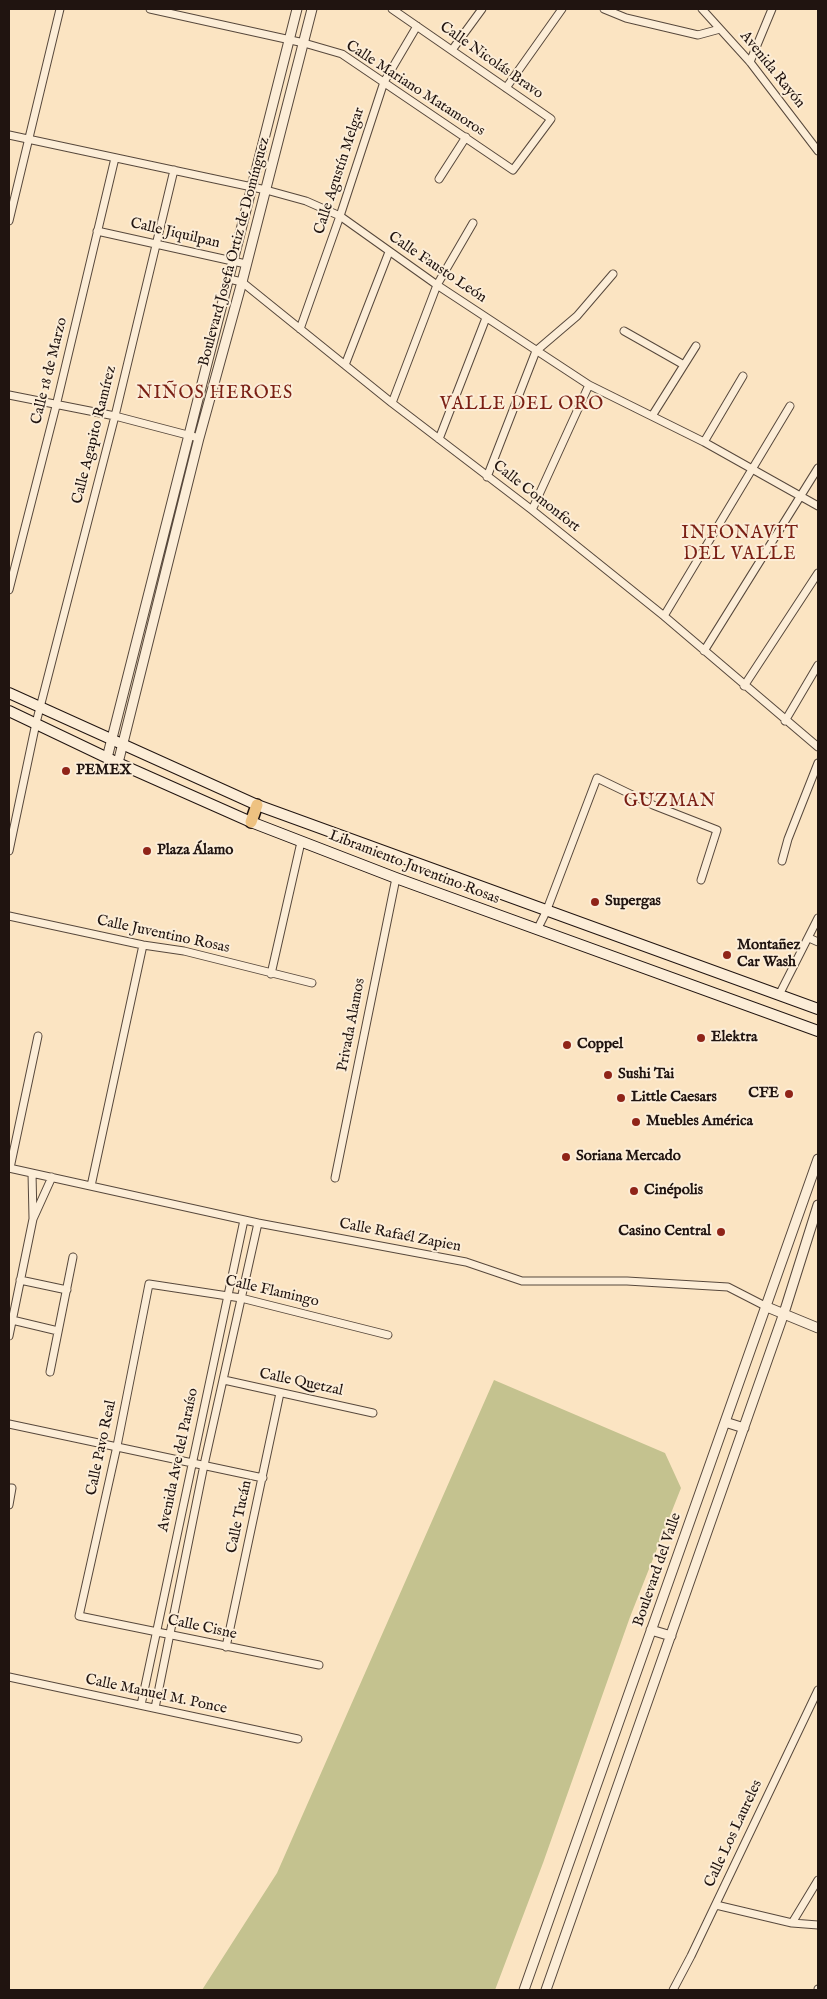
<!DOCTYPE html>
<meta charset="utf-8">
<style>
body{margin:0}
#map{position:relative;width:827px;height:1999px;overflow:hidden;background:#fbe4c2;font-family:"IM FELL English",serif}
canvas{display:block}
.frame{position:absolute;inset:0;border:10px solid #201410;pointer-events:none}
</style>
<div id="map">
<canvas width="827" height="1999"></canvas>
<div class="frame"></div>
</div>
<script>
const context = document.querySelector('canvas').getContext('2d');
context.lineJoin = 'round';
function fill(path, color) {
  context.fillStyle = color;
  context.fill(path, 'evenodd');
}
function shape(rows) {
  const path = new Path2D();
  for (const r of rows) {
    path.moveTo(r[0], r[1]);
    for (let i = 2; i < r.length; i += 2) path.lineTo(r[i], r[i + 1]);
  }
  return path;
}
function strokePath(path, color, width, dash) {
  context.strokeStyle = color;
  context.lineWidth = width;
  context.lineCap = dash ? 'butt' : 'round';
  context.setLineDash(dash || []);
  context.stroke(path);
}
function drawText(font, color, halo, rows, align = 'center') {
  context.font = font + ' "IM FELL English",serif';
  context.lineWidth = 4;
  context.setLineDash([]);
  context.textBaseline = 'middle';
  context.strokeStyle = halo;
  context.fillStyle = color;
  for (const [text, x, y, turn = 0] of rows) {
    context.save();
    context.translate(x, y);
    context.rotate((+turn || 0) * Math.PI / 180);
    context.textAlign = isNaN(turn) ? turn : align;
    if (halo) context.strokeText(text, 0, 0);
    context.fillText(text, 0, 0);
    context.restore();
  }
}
fill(shape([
 [494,1380,665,1453,681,1488,630,1617,543,1863,495,1990,202,1990,277,1873]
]), '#c4c28f');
const minor = shape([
 [150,9,304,43,342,54,513,170,551,119,392,9],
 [604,9,626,18,698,35,720,29],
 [702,9,750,62,818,151],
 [452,50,482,9],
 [750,62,772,9],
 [506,88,562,9],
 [9,135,266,190,306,201,340,216,437,285,589,385,704,442,818,506],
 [439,179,466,137],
 [9,221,60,9],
 [97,231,246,264],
 [229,279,242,282,392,403,532,510,664,616,818,747],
 [300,329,340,216,384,82,417,26],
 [624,331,684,365],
 [345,365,389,252],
 [9,395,115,416,199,438],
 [392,403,437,285,473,223],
 [652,416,696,346],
 [439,439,486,318],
 [704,442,743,376],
 [487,477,536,351,577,316,613,274],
 [532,510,589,385],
 [9,590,56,406,115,158],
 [664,616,790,406],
 [704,651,818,468],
 [744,686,818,573],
 [785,721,818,665],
 [9,851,36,723,115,416,174,170],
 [782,861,788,839,818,763],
 [9,916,143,945,184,951,312,983],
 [537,930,546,912,597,778,653,805,717,830,701,880],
 [809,938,818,942],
 [271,974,301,842],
 [779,995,818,918],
 [9,1168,258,1223,466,1262,522,1281,627,1281,728,1287,767,1307],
 [10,1168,38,1036],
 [32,1173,33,1218],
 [335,1178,396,878],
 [91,1186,143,945],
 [20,1280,67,1290],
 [12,1320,58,1331],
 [9,1336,33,1219,52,1177],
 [50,1372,73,1257],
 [224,1380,373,1413],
 [9,1424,263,1478],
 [9,1488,12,1488,9,1505],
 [226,1647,280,1393],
 [319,1665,79,1616,117,1446,149,1284,241,1298,388,1335],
 [9,1677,298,1739],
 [141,1705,244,1220],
 [155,1708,204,1465,258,1223],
 [716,1905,792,1923,818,1880],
 [792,1923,818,1925],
 [673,1990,691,1956,818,1690],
 [818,1990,818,1989]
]);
const tertiary = shape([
 [107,758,297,9],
 [118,763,199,438,242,282,312,9],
 [767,1307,818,1328],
 [725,1422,744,1428],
 [651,1630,671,1636],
 [524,1990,818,1159],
 [546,1990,784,1313,818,1205]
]);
const secondary = shape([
 [9,693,257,805,818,1009],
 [9,711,118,763,251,822,396,878,818,1031]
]);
const primary = shape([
 [251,822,257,805]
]);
strokePath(minor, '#57483c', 9);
strokePath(tertiary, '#57483c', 11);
strokePath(secondary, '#201410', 12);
strokePath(primary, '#201410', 14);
strokePath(minor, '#fcedd7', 7);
strokePath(tertiary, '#fcedd7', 9);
strokePath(secondary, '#fcedd7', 10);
strokePath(primary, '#eec281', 11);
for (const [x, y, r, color] of [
 [66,771,5,"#8f2418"],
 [147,851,5,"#8f2418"],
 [595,902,5,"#8f2418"],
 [727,955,5,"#8f2418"],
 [701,1038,5,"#8f2418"],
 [567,1045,5,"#8f2418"],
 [608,1075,5,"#8f2418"],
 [789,1094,5,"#8f2418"],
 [621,1098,5,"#8f2418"],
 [636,1122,5,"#8f2418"],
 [566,1157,5,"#8f2418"],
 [634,1191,5,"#8f2418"],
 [721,1232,5,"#8f2418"]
]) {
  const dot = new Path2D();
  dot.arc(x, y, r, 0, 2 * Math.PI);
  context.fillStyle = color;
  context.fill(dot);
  strokePath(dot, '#fcedd7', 2);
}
drawText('15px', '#201410', '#fcedd7', [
 ["Calle Nicolás Bravo",491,61,35],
 ["Avenida Rayón",772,70,51],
 ["Calle Mariano Matamoros",415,89,33],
 ["Calle Agustín Melgar",340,171,-72],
 ["Calle Jiquilpan",175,234,13],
 ["Boulevard Josefa Ortiz de Domínguez",235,252,-75],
 ["Calle Fausto León",437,268,34],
 ["Calle 18 de Marzo",50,371,-76],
 ["Calle Agapito Ramírez",95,435,-76],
 ["Calle Comonfort",536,497,38],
 ["Libramiento Juventino Rosas",414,868,21],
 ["Calle Juventino Rosas",163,935,12],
 ["Privada Alamos",352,1025,-79],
 ["Calle Rafaél Zapien",400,1236,11],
 ["Calle Flamingo",272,1292,13],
 ["Calle Quetzal",301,1383,12],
 ["Calle Pavo Real",102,1448,-78],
 ["Avenida Ave del Paraíso",179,1460,-78],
 ["Calle Tucán",240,1517,-78],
 ["Boulevard del Valle",658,1570,-71],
 ["Calle Cisne",202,1628,12],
 ["Calle Manuel M. Ponce",156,1695,12],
 ["Calle Los Laureles",734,1834,-65]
]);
drawText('bold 15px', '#201410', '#fcedd7', [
 ["PEMEX",76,771],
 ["Plaza Álamo",157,851],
 ["Supergas",605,902],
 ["Montañez",737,946],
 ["Car Wash",737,963],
 ["Elektra",711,1038],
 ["Coppel",577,1045],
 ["Sushi Tai",618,1075],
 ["CFE",779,1094,"right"],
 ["Little Caesars",631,1098],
 ["Muebles América",646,1122],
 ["Soriana Mercado",576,1157],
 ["Cinépolis",644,1191],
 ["Casino Central",711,1232,"right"]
], 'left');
context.letterSpacing = '1px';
drawText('18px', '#7a1f14', '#fcedd7', [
 ["NIÑOS HEROES",215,394],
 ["VALLE DEL ORO",522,405],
 ["INFONAVIT",740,534],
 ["DEL VALLE",740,555],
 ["GUZMAN",670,802]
]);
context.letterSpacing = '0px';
</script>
